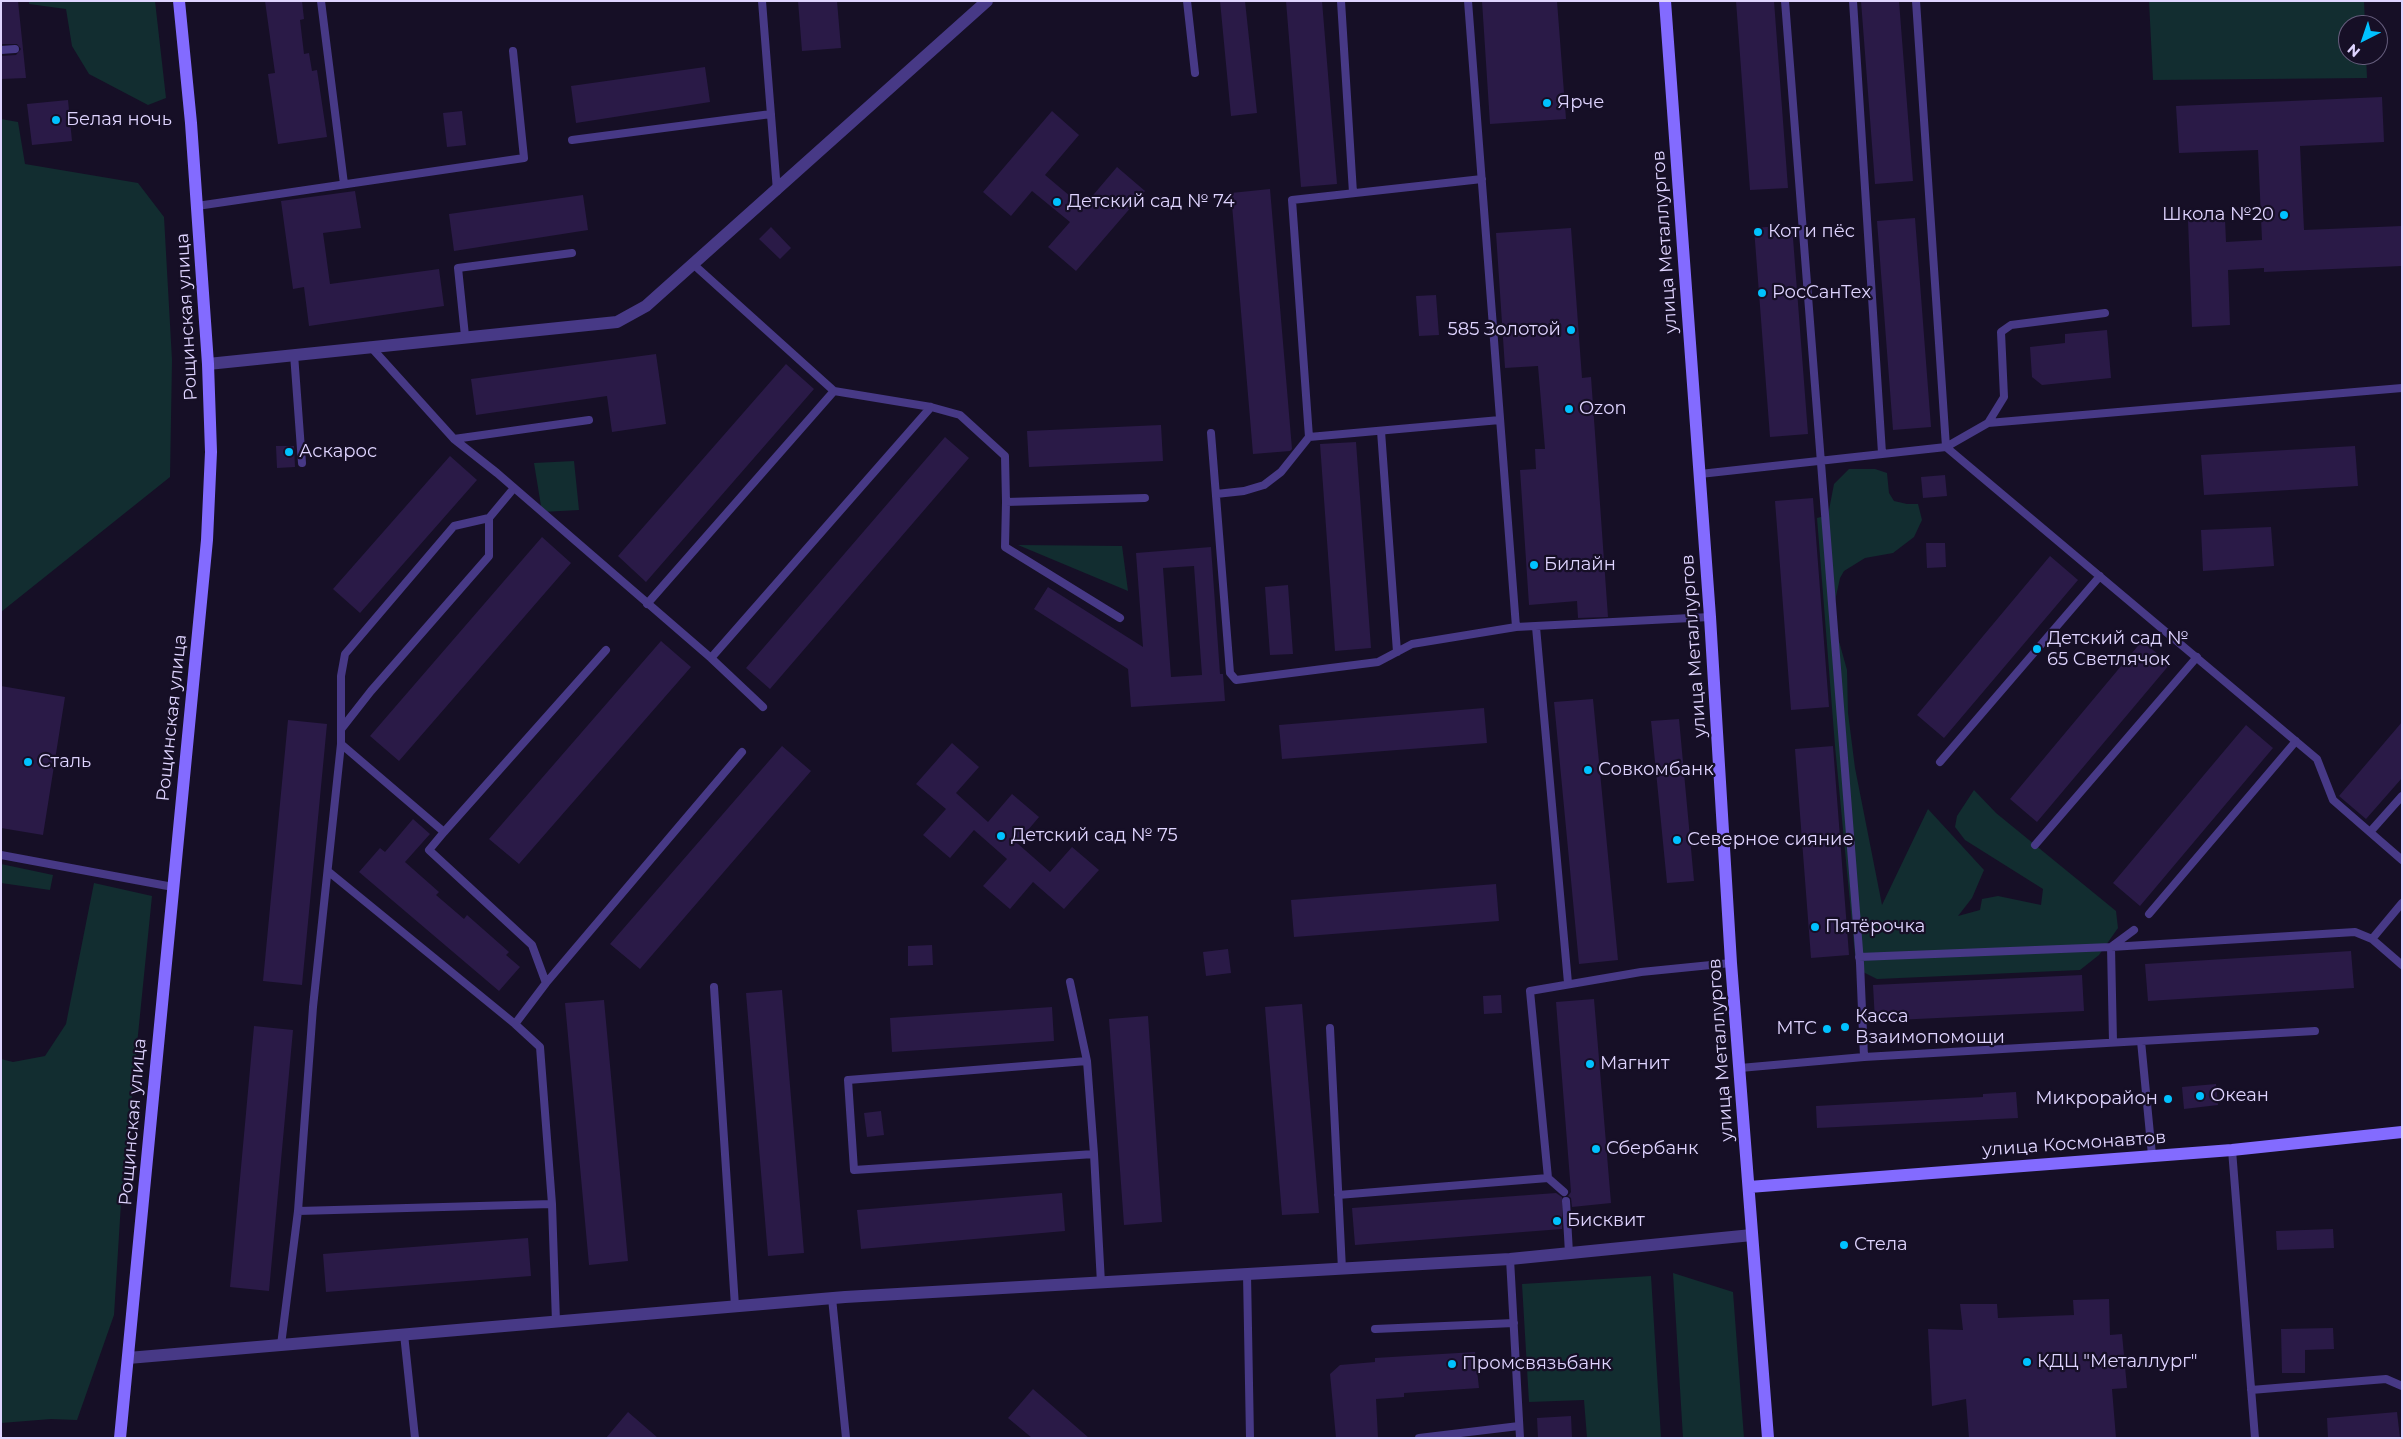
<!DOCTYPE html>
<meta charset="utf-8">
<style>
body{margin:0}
#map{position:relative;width:2403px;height:1439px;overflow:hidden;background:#160f26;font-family:Montserrat,sans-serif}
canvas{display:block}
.frame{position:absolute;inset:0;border:2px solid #dfd4ff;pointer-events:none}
.north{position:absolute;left:2338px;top:15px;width:50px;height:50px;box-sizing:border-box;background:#160f26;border:1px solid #665e7d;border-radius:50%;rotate:221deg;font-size:14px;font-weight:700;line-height:20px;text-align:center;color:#dfd4ff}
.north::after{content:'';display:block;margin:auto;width:18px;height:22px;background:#00c2ff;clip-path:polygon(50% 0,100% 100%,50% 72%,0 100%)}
</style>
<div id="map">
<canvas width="2403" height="1439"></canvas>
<div class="frame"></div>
<div class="north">N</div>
</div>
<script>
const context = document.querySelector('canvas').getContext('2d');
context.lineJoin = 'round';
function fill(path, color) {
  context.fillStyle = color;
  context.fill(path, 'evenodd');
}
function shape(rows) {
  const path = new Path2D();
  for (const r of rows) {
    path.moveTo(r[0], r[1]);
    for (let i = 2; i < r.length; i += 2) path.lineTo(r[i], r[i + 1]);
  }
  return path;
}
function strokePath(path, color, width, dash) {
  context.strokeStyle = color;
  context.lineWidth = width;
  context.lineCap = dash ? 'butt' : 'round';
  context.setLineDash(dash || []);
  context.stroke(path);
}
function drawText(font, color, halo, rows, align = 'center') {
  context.font = font + ' Montserrat,sans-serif';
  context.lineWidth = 4.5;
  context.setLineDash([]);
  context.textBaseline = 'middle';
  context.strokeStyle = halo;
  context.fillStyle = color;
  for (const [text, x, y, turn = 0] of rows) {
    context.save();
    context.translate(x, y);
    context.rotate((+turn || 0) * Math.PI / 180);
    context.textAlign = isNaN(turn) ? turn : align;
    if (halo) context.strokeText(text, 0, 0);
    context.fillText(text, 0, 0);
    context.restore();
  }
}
fill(shape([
 [29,1,155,1,166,98,148,105,89,74,72,46,66,9,29,4],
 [2149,1,2364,1,2365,25,2348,25,2348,55,2366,55,2367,78,2153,80],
 [1,119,18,122,25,164,138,183,164,217,172,360,170,477,1,612],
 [574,461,579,510,542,512,534,463],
 [1849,469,1875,469,1887,473,1889,493,1894,501,1907,504,1918,504,1922,520,1914,537,1893,553,1865,558,1844,571,1840,578,1835,601,1835,627,1847,670,1848,713,1855,768,1882,905,1928,809,1984,870,1972,898,1958,916,1980,910,1982,899,1998,896,2041,905,2043,889,1965,840,1955,827,1957,816,1974,790,1996,813,2116,911,2118,928,2099,955,2080,970,1877,979,1859,970,1855,955,1835,746,1817,518,1828,515,1834,484],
 [1018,545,1122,546,1128,591],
 [1,864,53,875,50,890,1,883],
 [94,883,152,896,121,1203,114,1315,77,1420,51,1419,1,1423,1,1059,13,1062,45,1056,66,1024],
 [1673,1273,1733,1292,1744,1438,1683,1438],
 [1651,1276,1661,1438,1587,1438,1584,1400,1529,1402,1522,1284]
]), '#122d30');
fill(shape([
 [1,1,18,1,26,78,1,79,1,56,16,55,21,49,17,44,1,44],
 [265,1,302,1,304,19,300,20,304,54,309,53,312,71,317,70,327,137,278,144,268,74,275,73],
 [798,1,837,1,841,48,802,51],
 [1220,1,1245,1,1257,113,1231,116],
 [1286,1,1322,1,1337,184,1301,187],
 [1482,1,1557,1,1566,119,1490,124],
 [1736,1,1774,1,1788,188,1750,190],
 [1861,1,1899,1,1913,181,1875,184],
 [705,67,710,102,576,123,571,86],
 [2382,97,2384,142,2300,146,2304,230,2402,226,2402,266,2264,272,2264,268,2228,270,2230,325,2192,327,2188,220,2225,219,2226,242,2262,240,2258,150,2179,153,2176,106],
 [68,100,72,141,32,145,27,104],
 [462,111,466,145,447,147,443,113],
 [1052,111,1079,135,1045,175,1083,207,1117,167,1145,191,1076,271,1048,247,1070,222,1032,191,1011,216,983,192],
 [1270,189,1292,449,1290,451,1253,454,1231,193],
 [355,191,361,228,323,233,330,284,439,269,444,306,309,326,304,287,293,289,281,201],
 [583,195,588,230,454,251,449,214],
 [1915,218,1931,427,1893,430,1877,221],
 [1792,225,1808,434,1770,437,1754,228],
 [771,227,791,248,780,259,759,239],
 [1571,228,1582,378,1591,377,1608,617,1578,618,1577,601,1529,605,1520,470,1536,469,1535,449,1545,449,1538,366,1505,368,1496,233],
 [1436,295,1439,335,1419,336,1416,296],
 [2107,330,2111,378,2042,385,2032,377,2030,347,2065,343,2065,334],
 [656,354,666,424,612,432,607,396,476,415,471,379],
 [786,364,814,389,646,582,618,556],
 [1161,425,1163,461,1029,467,1027,431],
 [945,437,969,458,770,689,746,668],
 [1356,442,1371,648,1335,651,1320,444],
 [276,446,294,446,295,467,277,468],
 [2355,446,2358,486,2204,495,2201,455],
 [450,456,477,480,360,613,333,589],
 [1945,475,1947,496,1923,498,1921,477],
 [1813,498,1829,707,1791,710,1775,501],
 [2271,527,2274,566,2203,571,2201,530],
 [542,537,571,563,399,761,370,736],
 [1926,543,1945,543,1946,567,1927,568],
 [1211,547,1220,674,1223,674,1225,701,1131,707,1128,669,1034,609,1048,587,1143,647,1136,553],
 [1194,566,1202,675,1171,677,1163,568],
 [2050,556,2078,580,1944,738,1917,715],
 [1288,585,1293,654,1270,655,1265,587],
 [661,641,691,667,519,864,489,839],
 [2142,641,2170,664,2037,822,2010,799],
 [1,686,65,697,43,835,1,828],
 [1593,699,1618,960,1579,964,1554,702],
 [1484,708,1487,743,1282,759,1279,725],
 [1679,719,1694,881,1667,883,1651,721],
 [288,720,327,724,302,985,263,981],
 [2402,722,2402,778,2366,819,2339,796],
 [2246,725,2273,748,2140,906,2113,883],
 [952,743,979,767,956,793,988,822,1012,794,1039,817,1017,843,1050,872,1072,847,1099,870,1064,909,1033,882,1010,909,983,886,1007,859,974,830,950,858,923,835,946,809,916,784],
 [782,746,811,771,640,969,610,944],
 [1833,746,1849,955,1811,958,1795,749],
 [413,819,430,834,405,862,439,892,436,895,464,919,467,915,509,952,506,955,520,967,499,991,359,872,380,848,385,852],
 [1496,884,1499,921,1294,937,1291,900],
 [932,945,933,965,908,966,908,946],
 [1228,949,1231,973,1206,976,1203,952],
 [2351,951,2354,988,2148,1001,2145,964],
 [2082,975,2084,1011,1875,1021,1873,985],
 [782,990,804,1253,768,1256,746,993],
 [1501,995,1502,1013,1484,1014,1483,996],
 [1594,999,1611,1203,1572,1207,1571,1198,1568,1196,1571,1192,1556,1002],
 [604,1000,628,1261,589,1265,565,1003],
 [1302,1004,1319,1213,1282,1215,1265,1007],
 [1052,1007,1054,1041,892,1052,890,1018],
 [1148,1016,1162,1222,1124,1225,1109,1019],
 [254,1026,293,1030,269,1291,230,1287],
 [2216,1084,2218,1105,2184,1109,2182,1087],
 [2016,1092,2018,1118,1817,1128,1816,1106,1983,1097,1983,1094],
 [881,1111,884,1135,867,1137,864,1113],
 [1062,1193,1065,1231,861,1249,857,1210],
 [1556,1193,1562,1197,1562,1229,1355,1245,1352,1208],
 [2333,1229,2334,1248,2277,1250,2276,1231],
 [528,1238,531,1276,326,1292,323,1254],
 [2109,1299,2110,1335,2122,1334,2127,1388,2112,1389,2116,1438,1969,1438,1966,1399,1932,1406,1928,1329,1963,1330,1960,1304,1997,1304,1998,1318,2074,1315,2073,1300],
 [2333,1328,2334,1349,2305,1350,2305,1373,2282,1373,2281,1329],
 [1475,1352,1479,1388,1404,1393,1404,1397,1376,1399,1378,1438,1336,1438,1330,1374,1340,1365,1375,1362,1375,1358],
 [1033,1389,1089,1438,1032,1438,1008,1418],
 [628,1412,658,1438,606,1438],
 [2397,1412,2400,1438,2328,1438,2327,1418],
 [1571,1416,1572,1438,1538,1438,1537,1418]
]), '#2a1a47');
strokePath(shape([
 [321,1,344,184],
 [762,1,777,191],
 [1187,1,1195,73],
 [1341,1,1353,193],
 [1468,1,1516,627],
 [1785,1,1860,963,1864,1057],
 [1853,1,1882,453],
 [1916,1,1946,447,1988,423,2402,388],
 [1,50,15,49],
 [572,140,771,114],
 [197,206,524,158,513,51],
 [693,264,834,391,931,407,960,415,1005,456,1006,502,1145,498],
 [465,336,458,268,572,253],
 [370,346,454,439,497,473,711,658,763,707],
 [294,354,302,463],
 [1988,423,2004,397,2001,332,2011,325,2105,313],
 [1381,431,1397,652],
 [1211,433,1230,673,1236,680,1378,662,1412,644,1516,627,1710,617],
 [1309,437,1500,420],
 [454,439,589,420],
 [1700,474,1946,447,2317,759,2333,800,2402,860],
 [1216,494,1244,491,1264,485,1281,472,1309,437,1292,200,1482,179],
 [1006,502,1005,547,1120,618],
 [489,518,454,526,345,654,341,676,341,744,444,832,429,850,532,945,546,983,515,1024,540,1047,552,1204,556,1322],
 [647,604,834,391],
 [1536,627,1568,983],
 [711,658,931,407],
 [342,728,371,691,489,556,489,518,514,488],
 [1940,762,2100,576],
 [444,832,606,650],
 [2370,832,2402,796],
 [2035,845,2197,657],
 [1,855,173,887],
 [329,872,515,1024],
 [2149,914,2296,741],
 [2372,939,2402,965],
 [1859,957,2111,947,2355,932,2372,939,2402,903],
 [1070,982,1087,1061],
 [546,983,742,752],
 [714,987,735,1306],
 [1330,1028,1342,1269],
 [2141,1041,2315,1031],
 [2113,1042,2111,947,2134,930],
 [1740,1068,1864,1057,2141,1041,2152,1155],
 [2232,1150,2255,1438],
 [1094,1154,854,1170,848,1080,1087,1061,1094,1154,1101,1283],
 [1548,1178,1564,1192],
 [1338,1195,1548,1178,1530,991,1641,972,1731,963],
 [1566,1201,1569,1253],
 [298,1211,552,1204],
 [1510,1259,1520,1438],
 [1247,1274,1250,1438],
 [832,1298,846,1438],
 [1375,1329,1514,1323],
 [404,1334,415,1438],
 [281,1345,298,1211,313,1007,341,744],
 [2251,1390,2386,1379,2402,1386],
 [1419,1438,1519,1426]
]), '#473986', 8);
strokePath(shape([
 [208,364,617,322,646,306,987,1],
 [128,1358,845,1297,1510,1259,1752,1235]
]), '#473986', 12);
strokePath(shape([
 [1665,1,1710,617,1731,963,1768,1438],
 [1749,1187,2232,1150,2402,1132],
 [120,1438,207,540,211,452,208,364,191,123,179,1]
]), '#836bff', 12);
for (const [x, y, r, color] of [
 [1547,103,5,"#00c2ff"],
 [56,120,5,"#00c2ff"],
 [1057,202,5,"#00c2ff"],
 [2284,215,5,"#00c2ff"],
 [1758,232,5,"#00c2ff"],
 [1762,293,5,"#00c2ff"],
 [1571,330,5,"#00c2ff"],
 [1569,409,5,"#00c2ff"],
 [289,452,5,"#00c2ff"],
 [1534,565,5,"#00c2ff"],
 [2037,649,5,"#00c2ff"],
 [28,762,5,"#00c2ff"],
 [1588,770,5,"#00c2ff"],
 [1001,836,5,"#00c2ff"],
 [1677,840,5,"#00c2ff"],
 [1815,927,5,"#00c2ff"],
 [1845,1027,5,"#00c2ff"],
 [1827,1029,5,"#00c2ff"],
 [1590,1064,5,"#00c2ff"],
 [2200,1096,5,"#00c2ff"],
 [2168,1099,5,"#00c2ff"],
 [1596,1149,5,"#00c2ff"],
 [1557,1221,5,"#00c2ff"],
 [1844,1245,5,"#00c2ff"],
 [2027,1362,5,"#00c2ff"],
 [1452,1364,5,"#00c2ff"]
]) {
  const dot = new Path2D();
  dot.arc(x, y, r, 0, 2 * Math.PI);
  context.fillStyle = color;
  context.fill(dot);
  strokePath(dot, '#160f26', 2);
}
drawText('18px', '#dfd4ff', '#160f26', [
 ["Ярче",1557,103],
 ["Белая ночь",66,120],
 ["Детский сад № 74",1067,202],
 ["Школа №20",2274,215,"right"],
 ["Кот и пёс",1768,232],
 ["РосСанТех",1772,293],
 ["585 Золотой",1561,330,"right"],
 ["Ozon",1579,409],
 ["Аскарос",299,452],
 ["Билайн",1544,565],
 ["Детский сад №",2047,639],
 ["65 Светлячок",2047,660],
 ["Сталь",38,762],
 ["Совкомбанк",1598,770],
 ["Детский сад № 75",1011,836],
 ["Северное сияние",1687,840],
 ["Пятёрочка",1825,927],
 ["Касса",1855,1017],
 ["Взаимопомощи",1855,1038],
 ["МТС",1817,1029,"right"],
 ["Магнит",1600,1064],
 ["Океан",2210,1096],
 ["Микрорайон",2158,1099,"right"],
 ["Сбербанк",1606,1149],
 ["Бисквит",1567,1221],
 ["Стела",1854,1245],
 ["КДЦ \"Металлург\"",2037,1362],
 ["Промсвязьбанк",1462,1364]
], 'left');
drawText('18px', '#dfd4ff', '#160f26', [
 ["улица Металлургов",1665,242,-94],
 ["Рощинская улица",187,317,-93],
 ["улица Металлургов",1694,646,-94],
 ["Рощинская улица",172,718,-84],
 ["улица Металлургов",1721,1050,-94],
 ["Рощинская улица",133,1122,-85],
 ["улица Космонавтов",2074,1144,-4]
]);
</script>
